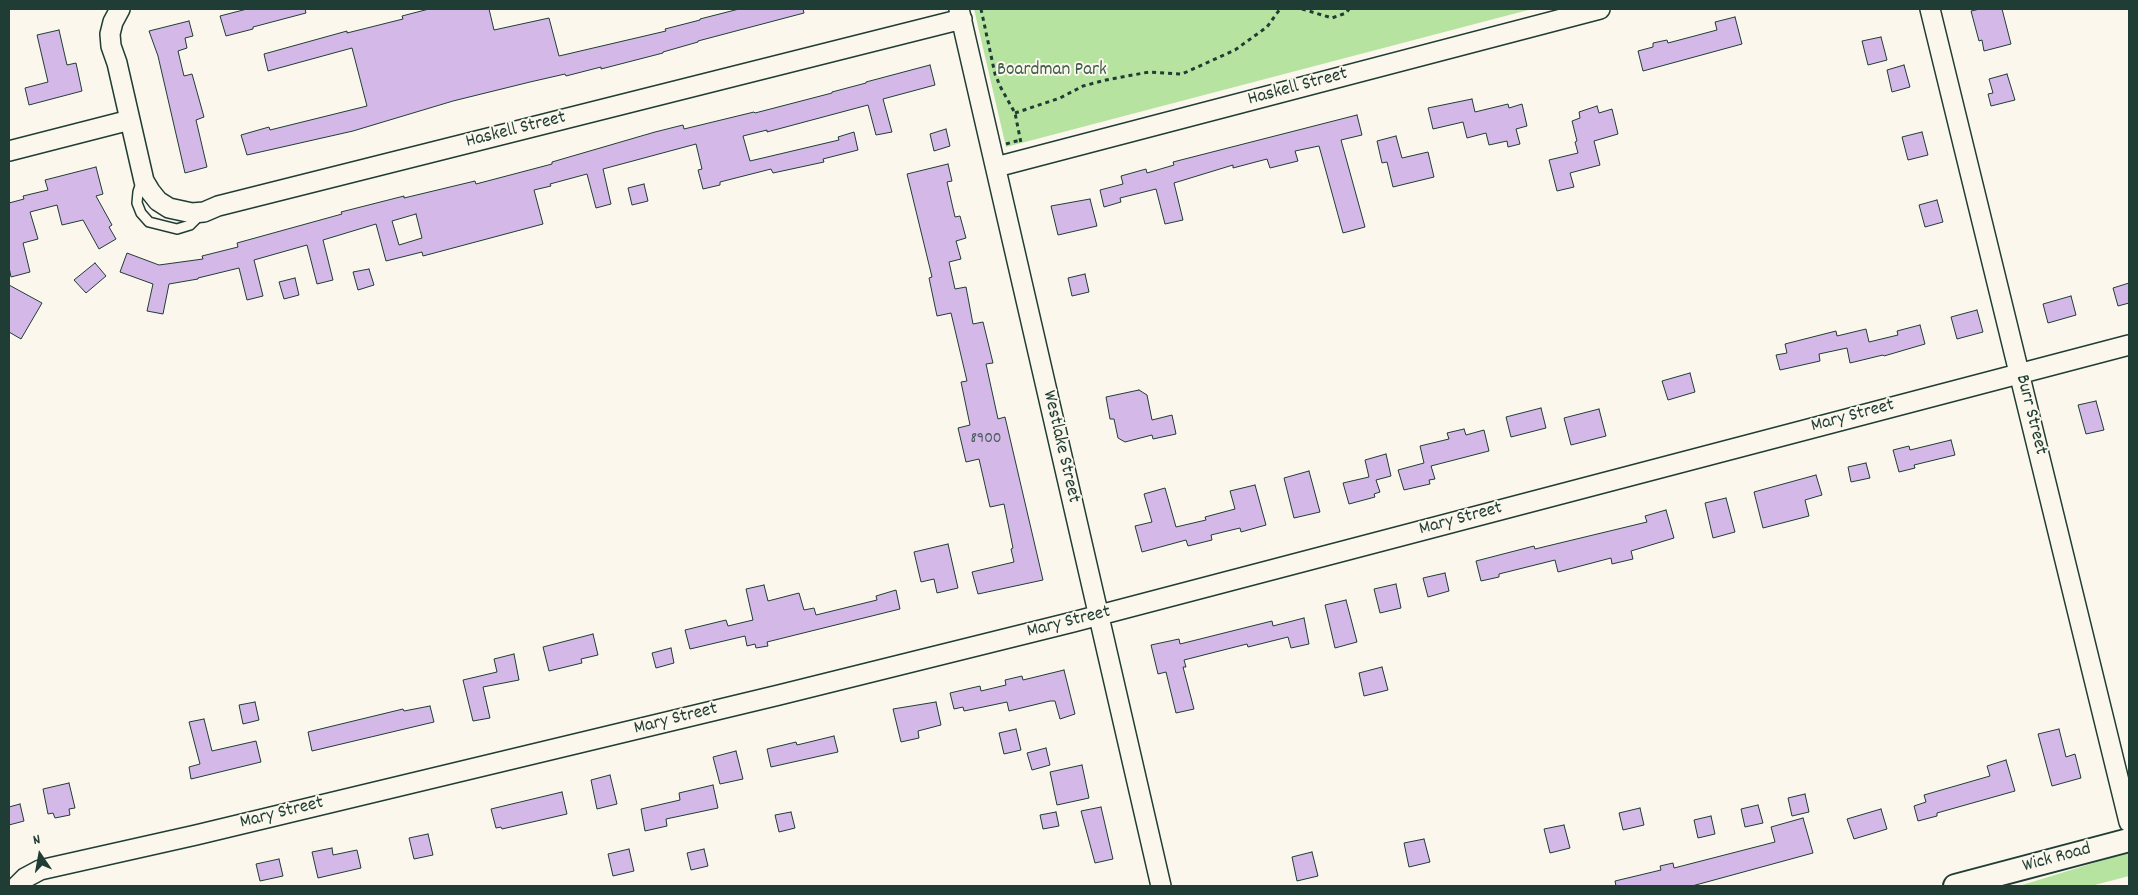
<!DOCTYPE html>
<style>
body{margin:0}
#map{position:relative;width:2138px;height:895px;overflow:hidden;background:#fbf7ec;font-family:Dekko,sans-serif}
canvas{display:block}
.frame{position:absolute;inset:0;border:10px solid #1f3d34;pointer-events:none}
.north{position:absolute;left:15px;top:830px;width:50px;height:50px;-webkit-text-stroke:4px #fbf7ec;paint-order:stroke;rotate:348deg;font-size:14px;font-weight:700;line-height:20px;text-align:center;color:#1f3d34}
.north::after{content:'';display:block;margin:auto;width:18px;height:22px;background:#1f3d34;clip-path:polygon(50% 0,100% 100%,50% 72%,0 100%)}
</style>
<div id="map">
<canvas width="2138" height="895"></canvas>
<div class="frame"></div>
<div class="north">N</div>
</div>
<script>
const context = document.querySelector('canvas').getContext('2d');
context.lineJoin = 'round';
function fill(path, color) {
  context.fillStyle = color;
  context.fill(path, 'evenodd');
}
function shape(rows) {
  const path = new Path2D();
  for (const r of rows) {
    path.moveTo(r[0], r[1]);
    for (let i = 2; i < r.length; i += 2) path.lineTo(r[i], r[i + 1]);
  }
  return path;
}
function strokePath(path, color, width, dash) {
  context.strokeStyle = color;
  context.lineWidth = width;
  context.lineCap = dash ? 'butt' : 'round';
  context.setLineDash(dash || []);
  context.stroke(path);
}
function drawText(font, color, halo, rows, align = 'center') {
  context.font = font + ' Dekko,sans-serif';
  context.lineWidth = 4;
  context.setLineDash([]);
  context.textBaseline = 'middle';
  context.strokeStyle = halo;
  context.fillStyle = color;
  for (const [text, x, y, turn = 0] of rows) {
    context.save();
    context.translate(x, y);
    context.rotate((+turn || 0) * Math.PI / 180);
    context.textAlign = isNaN(turn) ? turn : align;
    if (halo) context.strokeText(text, 0, 0);
    context.fillText(text, 0, 0);
    context.restore();
  }
}
fill(shape([
 [974,9,1532,9,1006,147],
 [2129,852,2129,876,2091,886,2019,886]
]), '#b7e3a1');
const building = shape([
 [247,9,305,9,306,13,253,27,253,29,226,36,220,16,247,9],
 [429,9,489,9,494,30,549,18,559,56,666,31,665,29,700,20,700,19,739,9,803,9,804,13,698,41,698,42,663,52,663,53,601,69,601,67,566,76,565,74,530,82,453,101,353,131,247,155,241,135,269,127,270,130,367,106,352,48,268,71,264,54,347,31,347,33,403,19,402,16,429,9],
 [1980,9,2002,9,2011,44,1984,51,1982,40,1979,41,1971,11,1980,9],
 [1735,17,1742,44,1643,71,1638,51,1653,47,1653,43,1667,40,1668,43,1717,30,1715,22,1735,17],
 [189,21,193,36,185,38,187,48,178,51,184,76,192,74,204,117,196,120,207,167,185,173,158,56,149,31,189,21],
 [59,30,67,65,76,63,82,91,29,105,25,88,48,82,37,35,59,30],
 [1881,37,1887,60,1868,65,1862,41,1881,37],
 [930,65,935,85,883,99,892,132,876,135,868,105,767,132,767,130,743,136,750,161,839,140,838,137,854,132,858,150,823,159,824,162,773,173,771,169,720,182,720,185,703,189,698,170,702,169,696,144,603,169,611,204,596,208,587,174,550,184,551,186,534,190,543,224,423,256,422,252,386,261,376,224,323,240,333,280,317,284,307,245,254,260,263,296,247,300,239,268,198,278,198,279,169,284,163,314,147,311,153,284,120,272,127,253,159,265,203,259,202,256,238,247,237,243,342,214,341,212,404,196,404,198,475,181,476,184,552,164,552,162,655,132,683,125,684,129,754,112,755,113,832,93,832,92,866,83,866,82,930,65],
 [416,214,422,238,399,245,392,221,416,214],
 [1904,65,1910,87,1892,92,1887,70,1904,65],
 [2007,74,2015,100,1991,106,1988,94,1993,93,1989,79,2007,74],
 [1472,99,1475,112,1508,104,1509,108,1522,104,1527,126,1516,129,1520,144,1508,147,1507,141,1489,145,1486,133,1467,138,1463,122,1433,129,1428,108,1472,99],
 [1597,106,1599,113,1612,109,1618,134,1594,141,1600,165,1570,173,1574,187,1557,191,1549,160,1578,153,1575,142,1577,141,1572,121,1580,118,1579,112,1597,106],
 [1357,115,1362,135,1341,140,1365,227,1343,233,1319,146,1295,151,1298,161,1270,168,1267,159,1233,168,1233,165,1174,183,1183,220,1165,224,1156,189,1120,198,1121,202,1104,207,1100,190,1123,184,1121,176,1146,169,1147,173,1174,165,1173,162,1357,115],
 [946,129,950,146,934,151,930,134,946,129],
 [1922,132,1928,155,1908,160,1902,137,1922,132],
 [1396,136,1402,158,1428,152,1434,177,1393,187,1387,162,1382,163,1377,141,1396,136],
 [948,164,952,181,947,182,955,217,960,216,966,238,956,241,961,259,949,262,955,289,966,287,973,324,983,322,993,363,986,364,998,419,1005,417,1043,580,978,594,972,572,1014,562,1011,549,1013,548,1004,504,990,507,979,459,966,462,958,428,970,425,961,382,967,381,951,313,937,316,929,278,932,277,907,174,948,164],
 [96,167,103,194,96,196,112,225,109,227,116,239,99,249,83,220,62,225,57,205,30,212,38,239,23,243,30,272,11,277,9,267,9,203,24,199,23,196,48,190,45,180,96,167],
 [644,184,648,201,632,205,628,188,644,184],
 [1090,199,1097,226,1058,235,1051,206,1090,199],
 [1937,200,1943,222,1925,227,1919,205,1937,200],
 [95,263,106,276,86,293,74,280,95,263],
 [369,269,374,285,358,290,353,272,369,269],
 [1085,274,1089,292,1072,296,1068,278,1085,274],
 [295,278,299,295,284,299,279,282,295,278],
 [2129,283,2129,303,2118,306,2113,288,2129,283],
 [9,285,42,303,21,339,9,332,9,285],
 [2071,296,2076,315,2048,323,2043,304,2071,296],
 [1977,310,1983,332,1957,339,1951,317,1977,310],
 [1920,325,1925,344,1884,356,1883,355,1850,363,1847,348,1819,354,1820,361,1780,370,1776,355,1787,353,1785,344,1836,331,1837,336,1866,329,1869,342,1898,335,1897,331,1920,325],
 [1690,373,1695,392,1668,400,1662,381,1690,373],
 [1139,390,1147,395,1152,420,1172,415,1176,434,1153,439,1152,435,1125,442,1118,438,1114,419,1110,419,1106,397,1139,390],
 [2096,401,2104,430,2086,434,2078,405,2096,401],
 [1541,408,1546,428,1511,437,1506,417,1541,408],
 [1599,409,1606,436,1571,445,1564,418,1599,409],
 [1464,429,1466,435,1484,430,1489,451,1431,466,1435,479,1429,480,1430,484,1404,490,1398,470,1424,463,1420,446,1449,439,1447,433,1464,429],
 [1951,440,1955,455,1914,465,1915,468,1899,472,1893,450,1909,446,1910,450,1951,440],
 [1386,454,1391,476,1376,480,1380,492,1374,494,1375,497,1349,504,1343,483,1369,477,1365,460,1386,454],
 [1866,463,1870,478,1851,482,1848,467,1866,463],
 [1309,471,1320,512,1294,518,1284,478,1309,471],
 [1816,475,1822,495,1805,500,1809,516,1763,528,1754,492,1816,475],
 [1255,485,1266,525,1241,532,1240,528,1211,535,1212,540,1188,546,1186,540,1142,552,1135,526,1152,522,1144,494,1165,488,1176,527,1206,520,1205,517,1235,509,1230,491,1255,485],
 [1726,498,1735,532,1713,538,1705,503,1726,498],
 [1666,510,1674,538,1631,551,1633,559,1612,564,1611,558,1558,572,1555,560,1499,574,1499,577,1481,581,1476,561,1534,546,1535,549,1647,522,1645,516,1666,510],
 [948,544,958,588,937,593,934,579,921,582,914,552,948,544],
 [1445,573,1449,591,1428,597,1423,578,1445,573],
 [1396,584,1401,608,1380,613,1374,589,1396,584],
 [764,585,768,601,799,593,804,610,814,608,816,615,877,600,876,596,896,590,900,609,767,642,768,646,756,648,755,644,747,646,745,636,690,649,685,630,726,620,728,626,753,620,746,589,764,585],
 [1346,600,1357,642,1335,648,1325,605,1346,600],
 [1304,618,1309,644,1291,648,1288,637,1248,647,1247,644,1184,660,1186,667,1183,667,1194,709,1176,713,1166,672,1158,674,1151,645,1179,639,1180,644,1272,621,1273,626,1304,618],
 [593,634,598,655,581,659,582,663,549,671,543,647,593,634],
 [671,648,674,663,656,668,652,653,671,648],
 [514,654,519,680,483,687,490,718,473,721,463,680,497,672,494,659,514,654],
 [1382,667,1388,690,1364,696,1359,673,1382,667],
 [1064,670,1075,714,1060,719,1055,701,1050,701,1009,711,1007,702,964,711,963,707,954,709,950,693,980,686,981,691,1006,685,1005,680,1022,676,1023,680,1064,670],
 [255,702,259,720,243,724,239,705,255,702],
 [936,702,941,725,918,731,919,738,901,742,893,709,936,702],
 [430,706,434,722,312,751,308,732,403,709,404,711,430,706],
 [204,719,212,751,256,741,261,762,191,779,189,767,200,764,189,722,204,719],
 [1016,729,1021,750,1004,754,999,733,1016,729],
 [2059,729,2066,757,2075,754,2081,778,2052,786,2038,734,2059,729],
 [834,736,838,752,771,767,767,749,796,742,797,745,834,736],
 [1046,748,1050,765,1032,770,1027,753,1046,748],
 [736,751,743,779,720,784,713,757,736,751],
 [2006,760,2015,791,1937,813,1937,816,1918,821,1914,806,1926,802,1924,795,1990,776,1987,766,2006,760],
 [1082,765,1089,798,1057,805,1050,772,1082,765],
 [610,775,617,804,597,809,591,780,610,775],
 [69,783,75,808,69,809,70,815,55,818,53,813,48,814,43,789,69,783],
 [713,785,718,808,666,819,667,826,645,831,641,809,680,800,679,793,713,785],
 [562,792,567,814,502,829,501,827,496,828,491,809,562,792],
 [1805,794,1809,812,1792,816,1788,798,1805,794],
 [20,804,24,821,9,825,9,807,20,804],
 [1758,805,1763,823,1745,827,1741,809,1758,805],
 [1101,807,1113,859,1095,863,1081,811,1101,807],
 [1640,808,1644,825,1623,830,1619,813,1640,808],
 [1881,809,1887,829,1854,839,1847,819,1881,809],
 [791,812,795,828,779,832,775,815,791,812],
 [1056,812,1059,826,1043,829,1040,815,1056,812],
 [1711,816,1715,834,1698,838,1694,820,1711,816],
 [1803,818,1813,853,1692,886,1616,886,1615,881,1661,870,1660,866,1673,863,1674,868,1775,842,1771,827,1803,818],
 [1564,825,1570,848,1550,853,1544,829,1564,825],
 [428,834,433,855,414,859,409,838,428,834],
 [1424,839,1430,862,1409,867,1404,843,1424,839],
 [332,848,333,855,357,850,361,868,318,878,312,852,332,848],
 [629,849,634,871,613,876,608,854,629,849],
 [704,849,708,866,691,870,687,853,704,849],
 [1312,852,1318,876,1297,881,1292,857,1312,852],
 [279,859,283,876,260,881,256,864,279,859]
]);
fill(building, '#d4b9e8');
strokePath(building, '#1f3d34', 1);
const service = shape([
 [142,180,138,192,137,203,141,213,149,222,177,229,190,225,200,215]
]);
const minor = shape([
 [120,9,113,22,110,34,111,46,117,63,144,181,150,191,158,201,169,208,192,213,204,212,218,206,962,19],
 [959,9,1161,886],
 [1930,9,2129,822],
 [9,151,130,120],
 [996,167,1600,9],
 [17,886,25,878,40,870,196,835,779,695,1073,622,2129,345]
]);
const tertiary = shape([
 [1955,886,2129,840]
]);
strokePath(service, '#1f3d34', 12);
strokePath(minor, '#1f3d34', 22);
strokePath(tertiary, '#1f3d34', 26);
strokePath(shape([
 [981,9,995,74,1001,88,1015,113,1021,143],
 [1302,9,1332,18,1346,13,1349,9],
 [1015,113,1060,98,1083,86,1106,80,1149,72,1182,74,1235,50,1267,27,1280,9],
 [1006,144,1020,140]
]), '#1f3d34', 3, [4, 4]);
strokePath(service, '#fbf7ec', 9);
strokePath(minor, '#fbf7ec', 19);
strokePath(tertiary, '#fbf7ec', 22);
drawText('16px', '#4c5c61', null, [
 ["8900",986,440]
]);
drawText('19px', '#3d5e4a', '#fbf7ec', [
 ["Boardman Park",1052,71]
]);
drawText('19px', '#1f3d34', '#fbf7ec', [
 ["Haskell Street",1298,88,-15],
 ["Haskell Street",516,131,-14],
 ["Burr Street",2030,415,76],
 ["Mary Street",1853,417,-15],
 ["Westlake Street",1060,447,77],
 ["Mary Street",1461,520,-15],
 ["Mary Street",1069,623,-14],
 ["Mary Street",676,720,-14],
 ["Mary Street",282,814,-14],
 ["Wick Road",2057,859,-15]
]);
</script>
